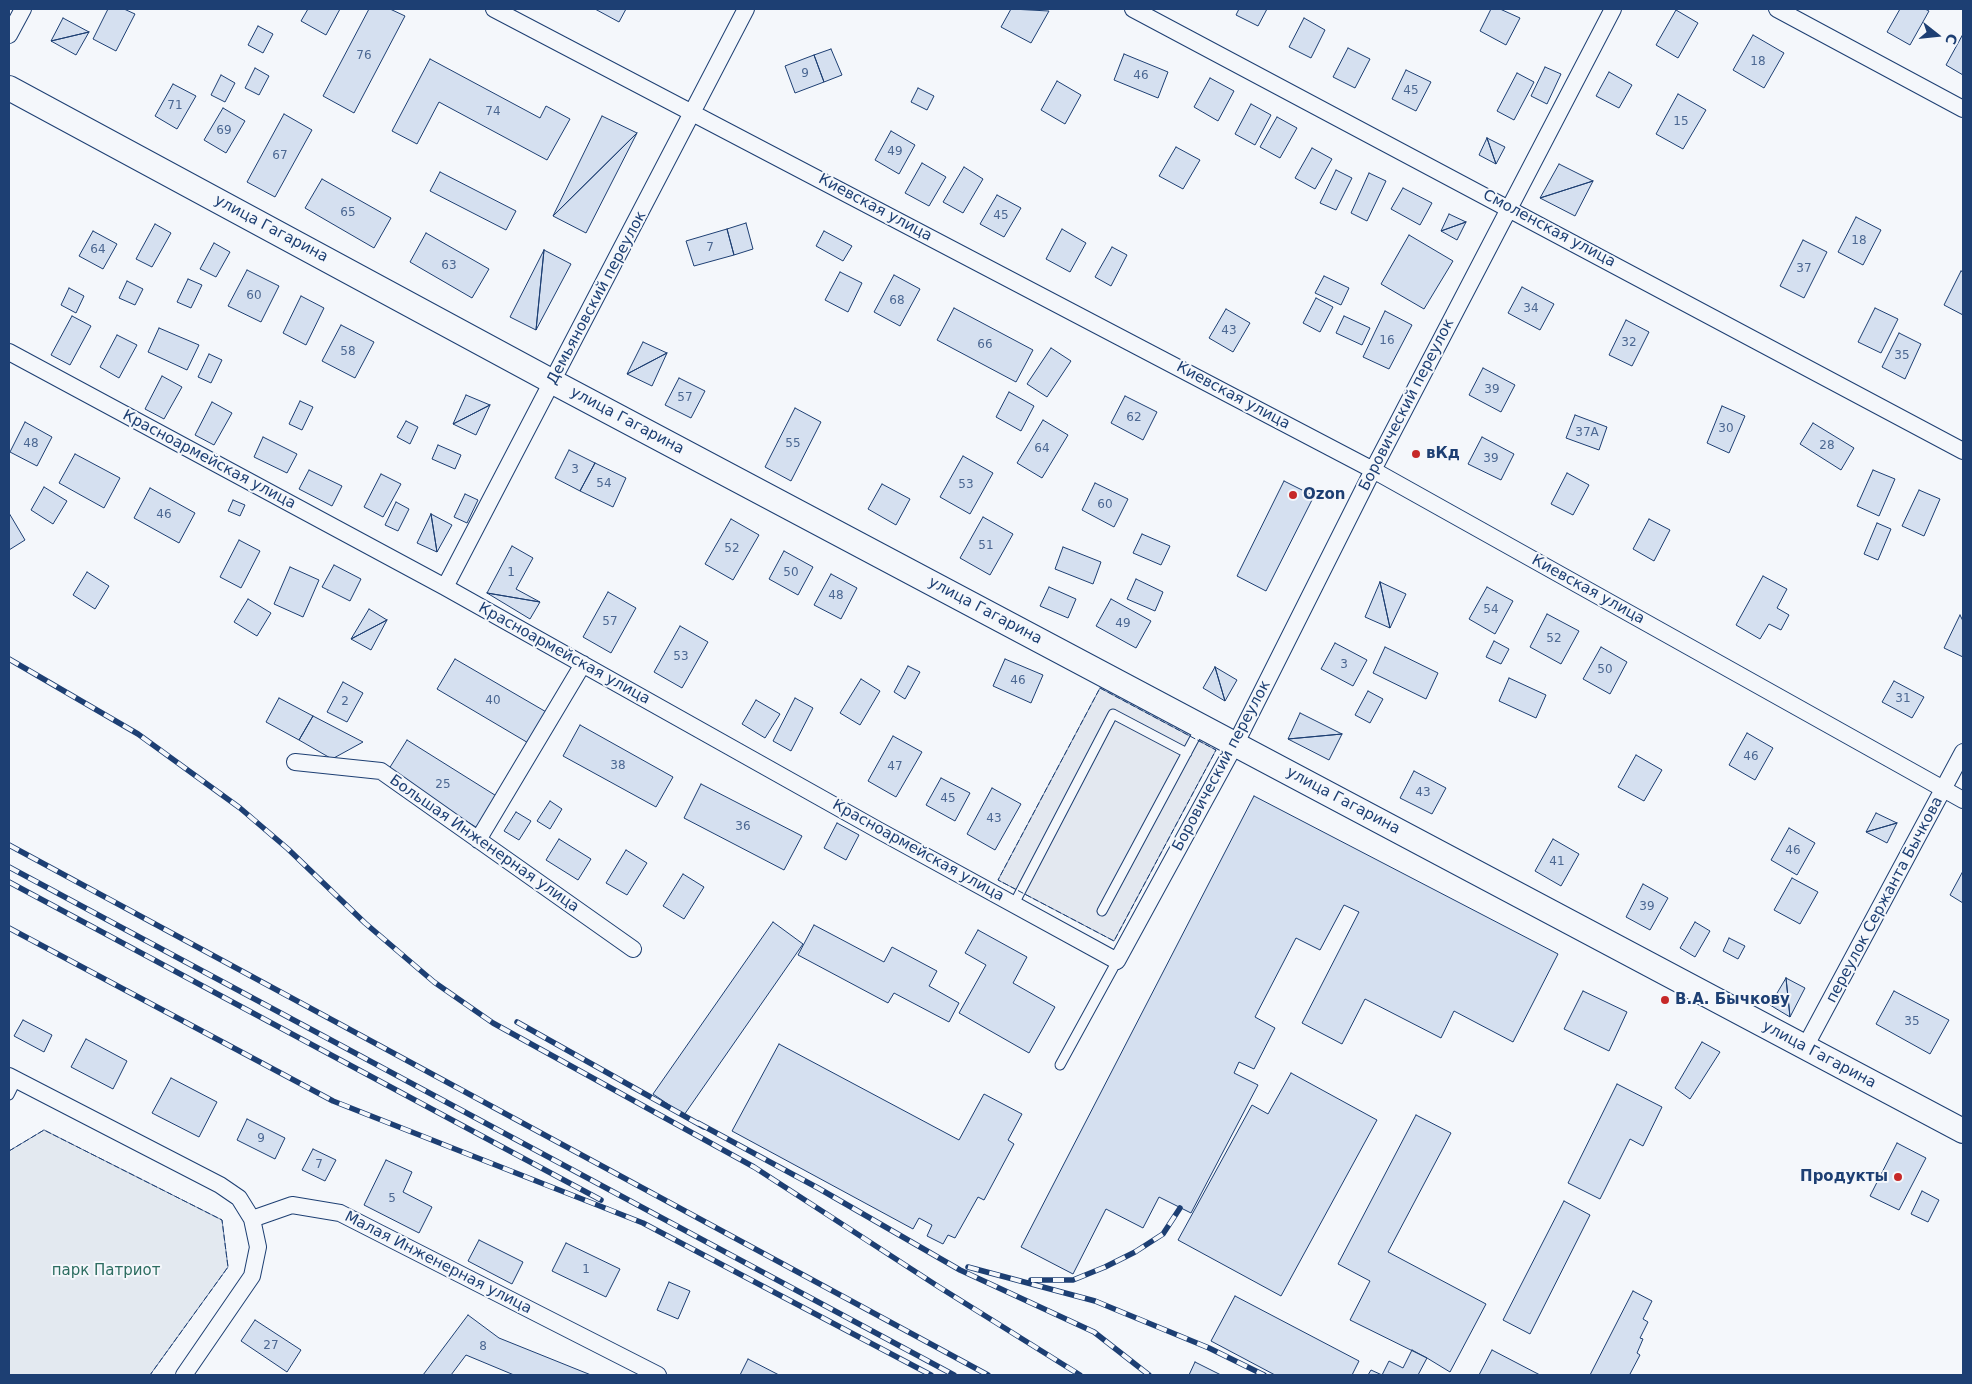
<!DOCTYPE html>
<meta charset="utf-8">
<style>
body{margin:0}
#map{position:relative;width:1972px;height:1384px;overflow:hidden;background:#f4f7fb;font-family:"DejaVu Sans",sans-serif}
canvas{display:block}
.frame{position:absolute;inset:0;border:10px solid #1d3f73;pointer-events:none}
.north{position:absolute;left:1912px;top:10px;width:50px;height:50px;-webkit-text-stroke:4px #f4f7fb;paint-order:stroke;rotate:106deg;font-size:14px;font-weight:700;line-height:20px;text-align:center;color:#1d3f73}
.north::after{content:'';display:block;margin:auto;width:18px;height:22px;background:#1d3f73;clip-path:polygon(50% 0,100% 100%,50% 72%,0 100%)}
</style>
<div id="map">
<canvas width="1972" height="1384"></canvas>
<div class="frame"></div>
<div class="north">С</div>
</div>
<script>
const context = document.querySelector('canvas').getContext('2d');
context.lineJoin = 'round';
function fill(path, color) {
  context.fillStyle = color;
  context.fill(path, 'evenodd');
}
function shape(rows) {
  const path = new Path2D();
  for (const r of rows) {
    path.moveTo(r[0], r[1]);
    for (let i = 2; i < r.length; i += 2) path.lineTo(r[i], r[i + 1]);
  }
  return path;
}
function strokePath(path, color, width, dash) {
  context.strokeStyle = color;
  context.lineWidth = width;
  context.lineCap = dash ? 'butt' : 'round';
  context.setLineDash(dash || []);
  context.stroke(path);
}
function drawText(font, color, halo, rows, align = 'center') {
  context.font = font + ' "DejaVu Sans",sans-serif';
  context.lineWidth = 4;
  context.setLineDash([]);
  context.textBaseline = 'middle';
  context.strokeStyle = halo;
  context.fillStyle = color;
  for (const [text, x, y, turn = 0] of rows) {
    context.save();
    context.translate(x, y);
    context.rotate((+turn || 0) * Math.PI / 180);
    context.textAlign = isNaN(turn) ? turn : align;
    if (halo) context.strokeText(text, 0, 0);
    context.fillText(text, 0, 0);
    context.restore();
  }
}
const green = shape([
 [44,1130,222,1220,228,1267,150,1375,9,1375,9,1151,44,1130]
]);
fill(green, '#e3e9f0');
strokePath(green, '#687fa3', 1);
const parking = shape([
 [1100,688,1216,750,1114,941,998,880,1100,688]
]);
fill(parking, '#e3e8f0');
strokePath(parking, '#687fa3', 1);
const building = shape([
 [108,9,124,9,135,14,116,51,93,39,108,9],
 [308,9,340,9,326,35,301,21,308,9],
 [369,9,390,9,405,16,354,113,323,96,369,9],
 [595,9,626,9,619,22,595,9],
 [1011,9,1049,11,1031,43,1001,27,1011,9],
 [1239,9,1267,9,1258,26,1236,15,1239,9],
 [1491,9,1500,9,1520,18,1506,45,1480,31,1491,9],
 [1900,9,1925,9,1929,11,1910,45,1887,32,1900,9],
 [1676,10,1698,23,1678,58,1656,45,1676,10],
 [63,18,89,32,51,41,63,18],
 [1304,18,1325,30,1311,58,1289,47,1304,18],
 [258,26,273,34,263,53,248,45,258,26],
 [89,32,76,55,51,41,89,32],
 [1963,34,1963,75,1946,65,1963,34],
 [1753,35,1784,53,1764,88,1733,70,1753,35],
 [1348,48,1370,59,1355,88,1333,77,1348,48],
 [831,49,842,75,824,82,814,55,831,49],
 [1124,54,1168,72,1158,98,1114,80,1124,54],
 [814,55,824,82,795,93,785,66,814,55],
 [430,59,540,118,546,106,570,119,547,160,439,102,417,144,392,131,430,59],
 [1545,67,1561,74,1547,104,1531,96,1545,67],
 [255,68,269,76,259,95,245,88,255,68],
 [1406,70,1431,82,1416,111,1392,99,1406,70],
 [1609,72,1632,85,1619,108,1596,96,1609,72],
 [1517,73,1534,82,1514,120,1497,111,1517,73],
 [221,75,235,83,225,102,211,95,221,75],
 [1210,78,1234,91,1218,121,1194,107,1210,78],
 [1057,81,1081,95,1065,124,1041,110,1057,81],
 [173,84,196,96,177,129,155,116,173,84],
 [918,88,934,96,927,110,911,102,918,88],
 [1678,94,1706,110,1683,149,1656,134,1678,94],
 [1251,104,1271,115,1255,145,1235,134,1251,104],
 [223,108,245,121,226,153,204,140,223,108],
 [284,114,312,130,275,197,247,182,284,114],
 [602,116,637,133,553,216,602,116],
 [1277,117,1297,128,1280,158,1260,147,1277,117],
 [891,131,915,145,899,174,875,160,891,131],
 [637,133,586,233,553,216,637,133],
 [1487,138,1496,164,1479,155,1487,138],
 [1487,138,1505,147,1496,164,1487,138],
 [1176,147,1200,160,1183,189,1159,176,1176,147],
 [1312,148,1332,159,1315,189,1295,178,1312,148],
 [922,163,946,177,929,206,905,193,922,163],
 [1559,164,1593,181,1540,198,1559,164],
 [964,167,983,179,963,213,943,202,964,167],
 [1336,170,1352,178,1336,210,1320,203,1336,170],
 [440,172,516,211,506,230,430,191,440,172],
 [1369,173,1386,181,1367,221,1351,213,1369,173],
 [322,179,391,218,374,248,305,208,322,179],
 [1593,181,1575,216,1540,198,1593,181],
 [1403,188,1432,203,1420,225,1391,209,1403,188],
 [997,195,1021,208,1004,237,980,224,997,195],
 [1449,214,1466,222,1441,231,1449,214],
 [1856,217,1881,230,1863,265,1838,252,1856,217],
 [1466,222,1457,240,1441,231,1466,222],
 [746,223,753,249,734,255,727,229,746,223],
 [155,224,171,233,152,267,136,259,155,224],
 [727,229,734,255,694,266,686,241,727,229],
 [1062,229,1086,243,1070,272,1046,259,1062,229],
 [93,231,117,244,103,269,79,256,93,231],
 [824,231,852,246,843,261,816,246,824,231],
 [426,233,489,269,472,298,410,262,426,233],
 [1409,235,1453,261,1424,309,1381,284,1409,235],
 [1803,240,1827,252,1804,298,1780,286,1803,240],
 [214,243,230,252,216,277,200,269,214,243],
 [1112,247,1127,255,1111,286,1095,277,1112,247],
 [544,250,536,330,510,317,544,250],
 [544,250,571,264,536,330,544,250],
 [247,270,279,286,261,322,228,306,247,270],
 [1961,271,1963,272,1963,315,1944,305,1961,271],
 [840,272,862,283,848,312,825,300,840,272],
 [894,275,920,289,900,326,874,312,894,275],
 [1324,276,1349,288,1341,305,1315,293,1324,276],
 [188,279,202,285,191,308,177,302,188,279],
 [127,281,143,289,135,305,119,298,127,281],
 [1522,287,1554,304,1540,330,1508,313,1522,287],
 [69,288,84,296,76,313,61,305,69,288],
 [301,296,324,308,306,345,283,333,301,296],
 [1316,298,1333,307,1320,332,1303,323,1316,298],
 [954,308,1033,350,1016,382,937,340,954,308],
 [1875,308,1898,319,1881,353,1858,342,1875,308],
 [1226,309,1250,323,1233,352,1209,338,1226,309],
 [1385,311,1412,325,1389,369,1363,357,1385,311],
 [72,316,91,326,70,365,51,355,72,316],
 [1344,316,1370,328,1362,345,1336,333,1344,316],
 [1626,320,1649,332,1632,366,1609,355,1626,320],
 [341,325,374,342,355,378,322,361,341,325],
 [159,328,199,345,187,370,148,352,159,328],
 [1899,333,1921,344,1905,379,1882,367,1899,333],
 [117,335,137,345,119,378,100,367,117,335],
 [643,342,667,353,627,374,643,342],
 [1051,348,1071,361,1047,397,1027,384,1051,348],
 [667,353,652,386,627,374,667,353],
 [209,354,222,360,211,383,198,377,209,354],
 [1483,368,1515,385,1501,412,1469,395,1483,368],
 [162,376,182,387,164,419,145,409,162,376],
 [679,378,705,391,691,418,665,405,679,378],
 [1009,392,1034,406,1021,431,996,417,1009,392],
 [466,395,490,405,453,424,466,395],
 [1125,396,1157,412,1143,440,1111,423,1125,396],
 [300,401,313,407,302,430,289,424,300,401],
 [212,402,232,413,214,445,195,435,212,402],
 [490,405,476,435,453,424,490,405],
 [1722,406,1745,416,1729,453,1707,443,1722,406],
 [795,408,821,422,791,481,765,467,795,408],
 [1575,415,1607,427,1599,450,1566,438,1575,415],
 [1043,420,1068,435,1042,478,1017,463,1043,420],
 [406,421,418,427,410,444,397,437,406,421],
 [25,422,52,437,37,466,10,452,25,422],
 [1813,423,1854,448,1841,470,1800,444,1813,423],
 [263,437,297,454,287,473,254,457,263,437],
 [1482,437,1514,454,1501,480,1468,464,1482,437],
 [438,445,461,455,455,469,432,459,438,445],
 [569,450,595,463,580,491,555,478,569,450],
 [75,454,120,478,104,508,59,483,75,454],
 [963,456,993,473,970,514,940,497,963,456],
 [595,463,626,478,613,507,580,491,595,463],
 [309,470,342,486,332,506,299,489,309,470],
 [1873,470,1895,479,1879,516,1857,506,1873,470],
 [1567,473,1589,485,1573,515,1551,504,1567,473],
 [381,474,401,484,383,517,364,507,381,474],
 [1284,481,1314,496,1266,591,1237,576,1284,481],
 [1095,483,1128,499,1114,527,1082,510,1095,483],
 [882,484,910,499,896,525,868,509,882,484],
 [44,487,67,501,53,524,31,510,44,487],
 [150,488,195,513,179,543,134,518,150,488],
 [1919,490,1940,499,1924,536,1902,526,1919,490],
 [465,494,478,500,467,523,454,517,465,494],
 [233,500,245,505,240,516,228,511,233,500],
 [396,502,409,509,398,531,385,525,396,502],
 [9,513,25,540,9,550,9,513],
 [431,514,437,552,417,543,431,514],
 [431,514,452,525,437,552,431,514],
 [983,517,1013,534,990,575,960,558,983,517],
 [731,519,759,535,733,580,705,564,731,519],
 [1649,519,1670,530,1654,561,1633,549,1649,519],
 [1877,523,1891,529,1878,560,1864,554,1877,523],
 [1142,534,1170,546,1161,565,1133,553,1142,534],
 [239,540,260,551,241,588,220,577,239,540],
 [512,546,533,558,516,589,540,602,487,593,512,546],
 [1063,547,1101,562,1093,584,1055,569,1063,547],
 [784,551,813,567,798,595,769,579,784,551],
 [334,565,361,579,350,601,322,587,334,565],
 [290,567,319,580,303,617,274,604,290,567],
 [87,572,109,586,95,609,73,595,87,572],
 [831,574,857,588,841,619,814,605,831,574],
 [1763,576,1787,589,1777,608,1789,615,1781,630,1769,624,1760,639,1736,625,1763,576],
 [1136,579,1163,592,1155,611,1127,599,1136,579],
 [1380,582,1390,628,1365,617,1380,582],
 [1380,582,1406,594,1390,628,1380,582],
 [1049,587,1076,599,1068,618,1040,606,1049,587],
 [1487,587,1513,601,1495,634,1469,619,1487,587],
 [608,592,636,608,611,653,583,637,608,592],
 [487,593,540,602,530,619,487,593],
 [248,599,271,613,257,636,234,622,248,599],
 [1111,599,1151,621,1136,648,1096,626,1111,599],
 [369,609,387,620,351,639,369,609],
 [1547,614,1579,631,1561,664,1530,647,1547,614],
 [1960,615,1963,621,1963,657,1944,648,1960,615],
 [387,620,371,650,351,639,387,620],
 [680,626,708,642,682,688,654,672,680,626],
 [1494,641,1509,649,1501,664,1486,657,1494,641],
 [1335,643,1367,660,1353,686,1321,669,1335,643],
 [1385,647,1438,673,1426,699,1373,673,1385,647],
 [1601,647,1627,662,1610,694,1583,679,1601,647],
 [455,659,548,713,530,744,437,689,455,659],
 [1005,659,1043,675,1031,703,993,686,1005,659],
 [908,666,920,672,905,699,894,692,908,666],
 [1215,667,1237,680,1225,701,1215,667],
 [1215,667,1225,701,1203,688,1215,667],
 [1509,678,1546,695,1536,718,1499,701,1509,678],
 [861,679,880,691,860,725,840,713,861,679],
 [1894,681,1924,697,1912,718,1882,702,1894,681],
 [343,682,363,693,347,722,327,712,343,682],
 [1368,691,1383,699,1370,723,1355,715,1368,691],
 [279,698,313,716,299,740,266,722,279,698],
 [795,698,813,708,791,751,773,741,795,698],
 [756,700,780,714,765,738,742,724,756,700],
 [1300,713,1342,734,1288,739,1300,713],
 [313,716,363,742,332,759,299,740,313,716],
 [580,725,673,777,656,807,563,756,580,725],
 [1747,733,1773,748,1755,780,1729,765,1747,733],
 [1342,734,1329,760,1288,739,1342,734],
 [893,736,922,752,896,797,868,781,893,736],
 [407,740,498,797,479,829,387,772,407,740],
 [1636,755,1662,770,1644,801,1618,787,1636,755],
 [1414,771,1446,788,1432,814,1400,798,1414,771],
 [941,778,970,793,955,821,926,805,941,778],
 [701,784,802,836,784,870,684,818,701,784],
 [992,788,1021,804,995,850,967,834,992,788],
 [1254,796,1558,954,1513,1042,1454,1011,1441,1038,1365,999,1342,1044,1302,1023,1359,912,1344,905,1320,950,1296,938,1255,1017,1275,1028,1254,1069,1239,1062,1234,1073,1258,1085,1191,1213,1159,1197,1143,1228,1106,1209,1073,1274,1021,1247,1254,796],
 [550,801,562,809,550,829,537,821,550,801],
 [516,812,531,821,519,840,504,831,516,812],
 [1876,813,1897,823,1866,832,1876,813],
 [837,823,859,835,846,860,824,848,837,823],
 [1897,823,1887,843,1866,832,1897,823],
 [1789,828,1815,843,1797,875,1771,860,1789,828],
 [559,839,591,859,578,880,546,860,559,839],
 [1553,839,1579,854,1561,886,1535,871,1553,839],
 [626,850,647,863,627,895,606,883,626,850],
 [1963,871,1963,903,1950,895,1963,871],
 [683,874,704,887,684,919,663,906,683,874],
 [1792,878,1818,892,1800,924,1774,910,1792,878],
 [1643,884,1668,898,1650,930,1626,917,1643,884],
 [773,922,803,944,684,1115,653,1094,773,922],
 [1695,922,1710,931,1695,957,1680,948,1695,922],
 [814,925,884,962,892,947,937,971,929,986,959,1003,949,1022,894,993,888,1003,798,955,814,925],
 [978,930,1027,957,1013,983,1055,1007,1029,1053,959,1013,986,965,965,953,978,930],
 [1729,938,1745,946,1738,959,1723,951,1729,938],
 [1786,978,1790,1017,1770,1005,1786,978],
 [1786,978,1805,988,1790,1017,1786,978],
 [1583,991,1627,1012,1609,1051,1564,1029,1583,991],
 [1894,991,1949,1020,1930,1054,1876,1024,1894,991],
 [23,1020,52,1035,44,1052,14,1036,23,1020],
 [86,1039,127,1061,113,1089,71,1067,86,1039],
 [1702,1042,1720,1052,1690,1099,1675,1088,1702,1042],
 [779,1044,959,1140,984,1094,1022,1114,1008,1140,1014,1144,984,1200,978,1197,955,1238,948,1235,943,1244,927,1236,932,1225,919,1218,913,1229,732,1131,779,1044],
 [1291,1073,1377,1120,1281,1296,1178,1240,1252,1105,1268,1114,1291,1073],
 [171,1078,217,1102,199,1137,152,1113,171,1078],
 [1617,1084,1662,1107,1643,1146,1630,1139,1600,1199,1568,1183,1617,1084],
 [1416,1115,1451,1133,1388,1252,1486,1304,1450,1372,1427,1358,1350,1320,1370,1281,1338,1264,1416,1115],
 [247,1119,285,1138,275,1159,237,1140,247,1119],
 [1897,1143,1926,1158,1899,1210,1870,1196,1897,1143],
 [313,1149,336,1160,325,1181,302,1170,313,1149],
 [386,1160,412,1172,403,1192,432,1207,419,1233,364,1205,386,1160],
 [1922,1191,1939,1200,1928,1222,1911,1214,1922,1191],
 [1564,1201,1590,1215,1530,1334,1503,1320,1564,1201],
 [479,1240,523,1262,512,1284,468,1261,479,1240],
 [566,1243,620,1269,606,1297,552,1271,566,1243],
 [669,1282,690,1291,678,1319,657,1310,669,1282],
 [1633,1291,1652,1301,1643,1319,1648,1322,1640,1338,1643,1339,1637,1353,1640,1355,1630,1374,1632,1375,1590,1375,1633,1291],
 [1235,1296,1359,1361,1352,1375,1275,1375,1211,1341,1235,1296],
 [468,1315,499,1338,591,1375,514,1375,466,1355,451,1375,423,1375,468,1315],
 [255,1320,301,1350,287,1372,241,1341,255,1320],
 [1412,1350,1427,1358,1418,1375,1368,1375,1371,1370,1382,1375,1389,1361,1403,1368,1412,1350],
 [1492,1350,1540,1375,1479,1375,1492,1350],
 [748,1359,779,1375,740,1375,748,1359],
 [1195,1362,1221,1375,1189,1375,1195,1362]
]);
fill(building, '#d5e0f0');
strokePath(building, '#1d3f73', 1);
const lane = shape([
 [1014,904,1113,714,1187,753],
 [1102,911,1200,728],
 [1060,1065,1117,961],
 [9,1095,16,1081]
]);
const street = shape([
 [494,9,1373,470,1963,800],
 [1133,9,1963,451],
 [1777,9,1963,109],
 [9,35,23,9],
 [9,352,445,587,878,830,1117,961,1236,743,1373,470,1613,9],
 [445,587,746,9],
 [295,762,381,771,633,949],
 [478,840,583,664],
 [1805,1047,1963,752],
 [9,1076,220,1185,239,1198,252,1219,258,1247,252,1276,184,1375],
 [252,1219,292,1205,340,1213,658,1375]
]);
const secondary = shape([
 [9,88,553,382,1963,1131]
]);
strokePath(lane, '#1d3f73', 11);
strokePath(street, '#1d3f73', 18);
strokePath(secondary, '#1d3f73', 26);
strokePath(lane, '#f4f7fb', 9);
strokePath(street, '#f4f7fb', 16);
strokePath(secondary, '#f4f7fb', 24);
const rail = shape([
 [9,659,138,734,240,808,288,849,365,923,434,982,493,1023,754,1167,939,1287,1080,1375],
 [9,845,988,1375],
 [9,867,954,1375],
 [9,882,601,1200],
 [9,928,333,1101,643,1223,931,1375],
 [517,1022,704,1127],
 [698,1123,818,1188,960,1270,1094,1332,1149,1375],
 [968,1267,1095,1301,1209,1348,1264,1375],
 [1031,1280,1073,1280,1105,1267,1135,1252,1163,1234,1180,1208]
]);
strokePath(rail, '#1d3f73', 5.5);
strokePath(rail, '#f4f7fb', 4, [11]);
strokePath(shape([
 [1100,688,1216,750,1114,941,998,880,1100,688],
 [9,1151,44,1130,222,1220,228,1267,150,1375]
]), '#1d3f73', 1, [6, 2.5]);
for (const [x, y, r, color] of [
 [1416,454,5,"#c62828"],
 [1293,495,5,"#c62828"],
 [1665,1000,5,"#c62828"],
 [1898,1177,5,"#c62828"]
]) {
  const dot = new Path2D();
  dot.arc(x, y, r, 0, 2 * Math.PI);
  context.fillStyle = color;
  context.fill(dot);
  strokePath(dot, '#f4f7fb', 2);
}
drawText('12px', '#4b6792', null, [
 ["76",364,56],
 ["18",1758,62],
 ["9",805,74],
 ["46",1141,76],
 ["45",1411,91],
 ["71",175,106],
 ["74",493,112],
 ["15",1681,122],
 ["69",224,131],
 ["49",895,152],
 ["67",280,156],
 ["65",348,213],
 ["45",1001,216],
 ["18",1859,241],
 ["7",710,248],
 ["64",98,250],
 ["63",449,266],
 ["37",1804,269],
 ["60",254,296],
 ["68",897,301],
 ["34",1531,309],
 ["43",1229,331],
 ["16",1387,341],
 ["32",1629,343],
 ["66",985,345],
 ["58",348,352],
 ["35",1902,356],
 ["39",1492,390],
 ["57",685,398],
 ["62",1134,418],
 ["30",1726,429],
 ["37A",1587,433],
 ["48",31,444],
 ["55",793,444],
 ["28",1827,446],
 ["64",1042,449],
 ["39",1491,459],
 ["3",575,470],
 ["54",604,484],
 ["53",966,485],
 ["60",1105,505],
 ["46",164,515],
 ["51",986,546],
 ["52",732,549],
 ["1",511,573],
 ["50",791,573],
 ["48",836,596],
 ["54",1491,610],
 ["57",610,622],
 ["49",1123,624],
 ["52",1554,639],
 ["53",681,657],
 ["3",1344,665],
 ["50",1605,670],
 ["46",1018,681],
 ["31",1903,699],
 ["40",493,701],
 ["2",345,702],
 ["46",1751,757],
 ["38",618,766],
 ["47",895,767],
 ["25",443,785],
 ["43",1423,793],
 ["45",948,799],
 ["43",994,819],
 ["36",743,827],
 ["46",1793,851],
 ["41",1557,862],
 ["39",1647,907],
 ["35",1912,1022],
 ["9",261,1139],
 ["7",319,1165],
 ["5",392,1199],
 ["1",586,1270],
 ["27",271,1346],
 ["8",483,1347]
]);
drawText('15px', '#1d3f73', '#f4f7fb', [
 ["Киевская улица",875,208,28],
 ["улица Гагарина",271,229,28],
 ["Смоленская улица",1549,229,28],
 ["Демьяновский переулок",597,298,-62],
 ["Киевская улица",1233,396,28],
 ["Боровический переулок",1407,405,-63],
 ["улица Гагарина",627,421,28],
 ["Красноармейская улица",209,460,28],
 ["Киевская улица",1588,590,29],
 ["улица Гагарина",985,611,28],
 ["Красноармейская улица",564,654,29],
 ["Боровический переулок",1222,766,-62],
 ["улица Гагарина",1343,801,28],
 ["Большая Инженерная улица",484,844,35],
 ["Красноармейская улица",918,851,29],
 ["переулок Сержанта Бычкова",1885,900,-62],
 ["улица Гагарина",1819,1055,28],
 ["Малая Инженерная улица",438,1263,27]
]);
drawText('bold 15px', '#1d3f73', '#f4f7fb', [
 ["вКд",1426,454],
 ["Ozon",1303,495],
 ["В.А. Бычкову",1675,1000],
 ["Продукты",1888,1177,"right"]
], 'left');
drawText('15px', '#2c6c60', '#f4f7fb', [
 ["парк Патриот",106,1271]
]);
</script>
